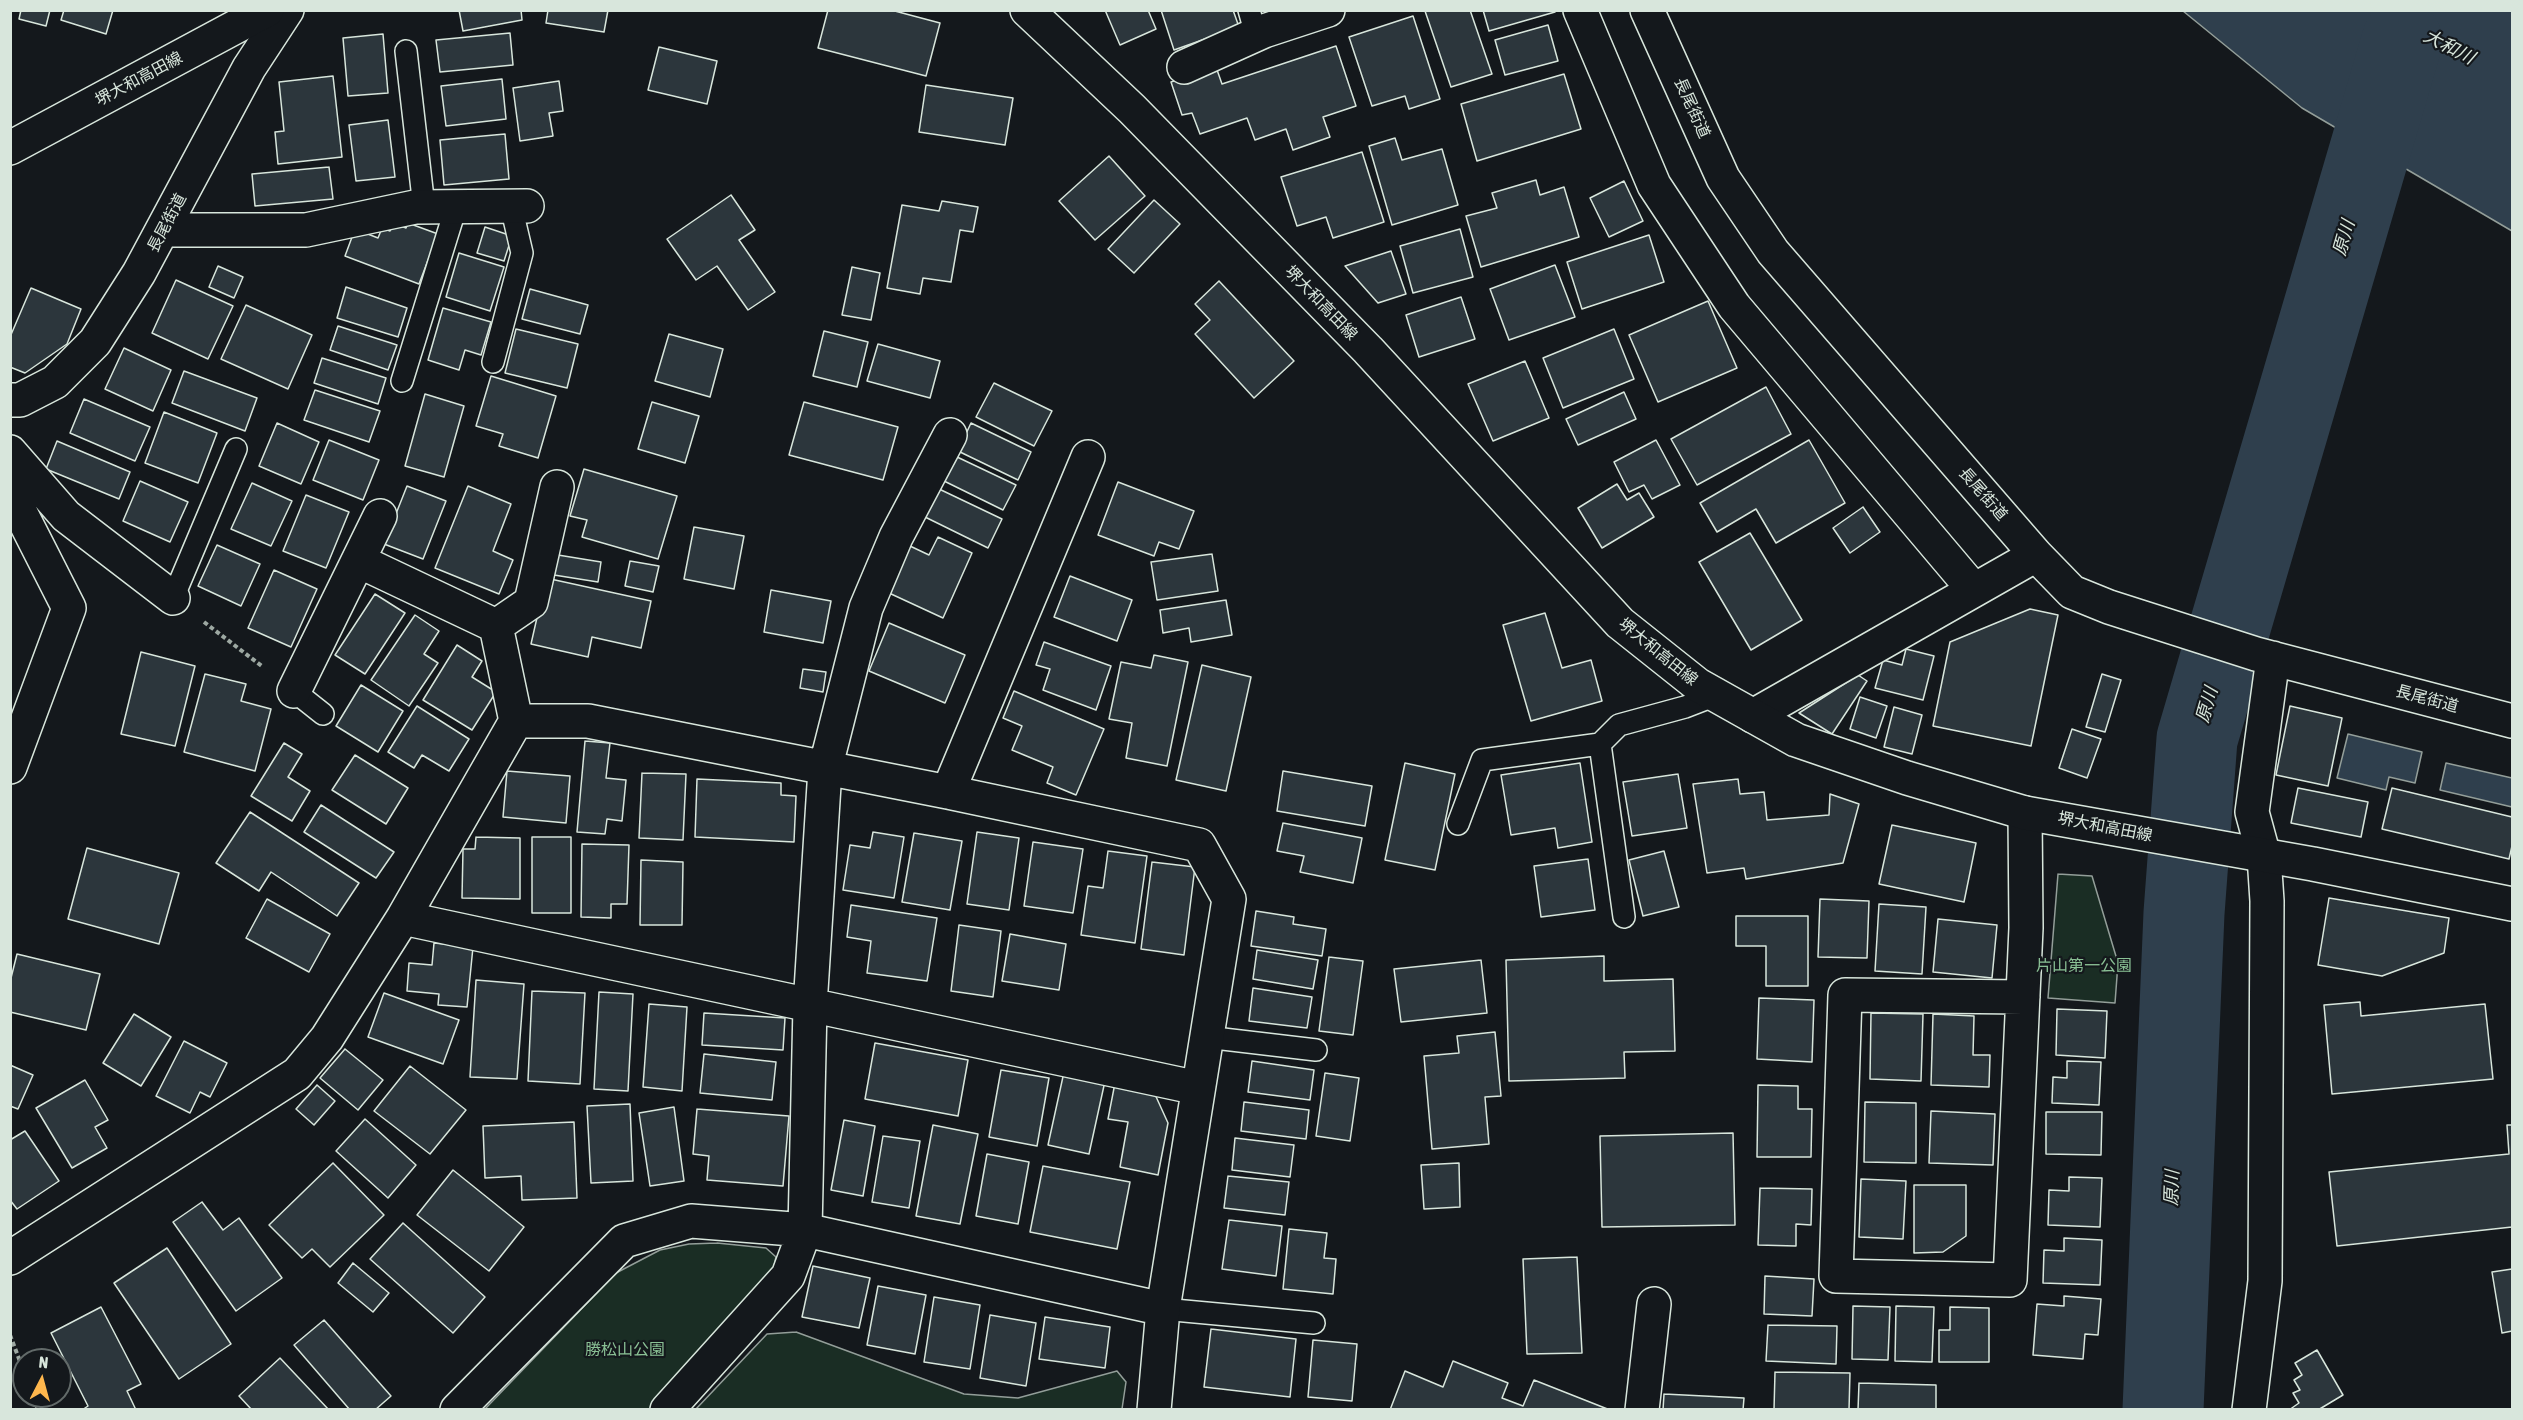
<!DOCTYPE html>
<meta charset="utf-8">
<style>
body{margin:0}
#map{position:relative;width:2523px;height:1420px;overflow:hidden;background:#14181c;font-family:"Asap Condensed",sans-serif}
canvas{display:block}
.frame{position:absolute;inset:0;border:12px solid #d8e6dc;pointer-events:none}
.north{position:absolute;left:12px;top:1348px;width:60px;height:60px;box-sizing:border-box;background:#14181c;border:2px solid #626a69;border-radius:50%;rotate:6deg;font-size:16px;font-weight:700;line-height:24px;text-align:center;color:#d8e6dc}
.north::after{content:'';display:block;margin:auto;width:21px;height:27px;background:#ffb74d;clip-path:polygon(50% 0,100% 100%,50% 72%,0 100%)}
</style>
<div id="map">
<canvas width="2523" height="1420"></canvas>
<div class="frame"></div>
<div class="north">N</div>
</div>
<script>
const context = document.querySelector('canvas').getContext('2d');
context.lineJoin = 'round';
function fill(path, color) {
  context.fillStyle = color;
  context.fill(path, 'evenodd');
}
function shape(rows) {
  const path = new Path2D();
  for (const r of rows) {
    path.moveTo(r[0], r[1]);
    for (let i = 2; i < r.length; i += 2) path.lineTo(r[i], r[i + 1]);
  }
  return path;
}
function strokePath(path, color, width, dash) {
  context.strokeStyle = color;
  context.lineWidth = width;
  context.lineCap = dash ? 'butt' : 'round';
  context.setLineDash(dash || []);
  context.stroke(path);
}
function drawText(font, color, halo, rows, align = 'center') {
  context.font = font + ' "Asap Condensed","Noto Sans JP",sans-serif';
  context.lineWidth = 4.5;
  context.setLineDash([]);
  context.textBaseline = 'middle';
  context.strokeStyle = halo;
  context.fillStyle = color;
  for (const [text, x, y, turn = 0] of rows) {
    context.save();
    context.translate(x, y);
    context.rotate((+turn || 0) * Math.PI / 180);
    context.textAlign = isNaN(turn) ? turn : align;
    if (halo) context.strokeText(text, 0, 0);
    context.fillText(text, 0, 0);
    context.restore();
  }
}
const green = shape([
 [2058,874,2092,876,2118,963,2115,1003,2048,998,2058,874],
 [717,1243,766,1248,776,1257,773,1271,651,1409,484,1410,616,1273,660,1250,689,1244,717,1243],
 [796,1332,964,1394,1018,1398,1117,1371,1126,1382,1122,1409,696,1409,767,1334,796,1332]
]);
fill(green, '#1a2d24');
strokePath(green, '#939e99', 1.5);
const water = shape([
 [2183,11,2512,11,2512,231,2302,108,2183,11],
 [2348,734,2422,752,2415,783,2389,777,2386,790,2337,778,2348,734],
 [2446,763,2512,778,2512,807,2440,790,2446,763]
]);
fill(water, '#2f3f4d');
strokePath(water, '#939e99', 1.5);
strokePath(shape([
 [2163,1410,2184,913,2197,739,2402,41]
]), '#2f3f4d', 81);
const building = shape([
 [21,10,50,10,46,26,19,19,21,10],
 [64,10,113,10,106,34,61,20,64,10],
 [459,10,521,10,522,20,463,31,459,10],
 [548,10,608,10,604,32,546,23,548,10],
 [828,10,891,10,940,23,926,76,818,48,828,10],
 [1105,10,1148,10,1156,29,1120,45,1105,10],
 [1161,10,1233,10,1239,27,1174,50,1161,10],
 [1470,10,1492,74,1451,87,1425,11,1470,10],
 [1483,10,1554,10,1555,12,1489,31,1483,10],
 [1413,16,1440,99,1409,109,1405,96,1372,106,1349,37,1413,16],
 [1548,25,1558,61,1505,75,1495,40,1548,25],
 [510,33,513,65,440,72,436,40,510,33],
 [383,34,388,93,348,96,343,38,383,34],
 [1336,46,1356,106,1323,117,1330,137,1293,150,1286,129,1255,140,1247,118,1200,134,1192,113,1182,115,1171,82,1216,67,1222,84,1336,46],
 [659,47,717,61,707,104,648,90,659,47],
 [1564,74,1581,129,1477,161,1461,104,1564,74],
 [333,76,342,157,278,164,275,132,284,131,279,82,333,76],
 [502,79,506,119,446,126,441,86,502,79],
 [559,81,563,111,549,113,553,136,520,141,513,88,559,81],
 [926,85,1013,98,1005,145,919,132,926,85],
 [388,120,395,177,356,181,349,125,388,120],
 [505,134,509,179,444,185,440,140,505,134],
 [1395,138,1402,160,1442,149,1458,205,1392,225,1369,146,1395,138],
 [1362,152,1384,222,1333,238,1326,217,1297,226,1281,177,1362,152],
 [1109,156,1145,196,1095,240,1059,201,1109,156],
 [329,167,333,199,255,206,252,174,329,167],
 [1536,180,1540,195,1564,187,1579,237,1481,267,1466,216,1497,208,1492,193,1536,180],
 [1624,181,1643,221,1609,237,1590,198,1624,181],
 [731,195,755,230,739,240,775,292,748,310,717,266,696,280,667,239,731,195],
 [1154,200,1180,224,1134,273,1108,249,1154,200],
 [942,201,978,207,973,232,960,230,951,282,923,278,920,294,887,288,902,205,939,211,942,201],
 [394,223,406,228,408,223,438,234,419,284,345,256,355,229,378,238,382,228,390,231,394,223],
 [485,227,512,236,504,261,477,253,485,227],
 [1460,229,1473,277,1413,293,1400,246,1460,229],
 [1649,235,1664,282,1582,309,1567,262,1649,235],
 [1391,251,1406,294,1378,303,1345,266,1391,251],
 [459,253,504,267,490,311,446,297,459,253],
 [1555,265,1575,317,1509,340,1490,289,1555,265],
 [218,266,243,277,234,298,209,287,218,266],
 [852,267,880,273,871,320,842,315,852,267],
 [176,280,233,306,208,359,152,333,176,280],
 [1219,281,1294,361,1254,398,1195,334,1210,320,1195,304,1219,281],
 [346,287,407,308,398,337,337,318,346,287],
 [31,288,81,309,67,344,25,373,10,367,10,337,31,288],
 [530,289,588,305,580,334,522,319,530,289],
 [1461,297,1475,339,1419,357,1406,315,1461,297],
 [1708,301,1737,368,1658,402,1629,335,1708,301],
 [246,305,312,335,288,389,221,359,246,305],
 [443,308,491,322,481,355,465,350,459,370,428,360,443,308],
 [338,326,397,345,388,370,330,350,338,326],
 [516,329,578,344,567,388,505,373,516,329],
 [1614,329,1634,379,1563,408,1543,358,1614,329],
 [824,331,868,342,857,387,813,376,824,331],
 [669,334,723,349,710,397,655,381,669,334],
 [878,344,940,361,930,398,867,381,878,344],
 [124,348,171,370,153,411,105,389,124,348],
 [322,358,386,378,378,404,314,383,322,358],
 [1525,361,1549,418,1493,441,1468,384,1525,361],
 [184,371,257,398,245,431,172,403,184,371],
 [491,376,556,396,538,458,499,446,503,434,476,426,491,376],
 [994,383,1052,411,1034,446,976,417,994,383],
 [1766,387,1791,434,1697,485,1671,439,1766,387],
 [315,390,380,411,369,442,304,420,315,390],
 [1624,392,1636,419,1578,445,1566,419,1624,392],
 [425,394,464,406,444,477,405,466,425,394],
 [84,399,150,427,135,461,70,433,84,399],
 [652,402,699,416,685,463,638,449,652,402],
 [804,402,898,427,883,480,789,455,804,402],
 [164,412,217,433,198,483,145,463,164,412],
 [277,423,319,442,301,484,259,466,277,423],
 [971,423,1031,452,1018,480,958,451,971,423],
 [329,440,379,460,363,500,313,480,329,440],
 [1656,440,1680,485,1652,499,1644,485,1629,492,1614,462,1656,440],
 [1809,440,1845,503,1776,543,1756,509,1717,532,1700,503,1809,440],
 [57,441,130,472,119,499,46,469,57,441],
 [955,456,1016,485,1003,510,942,480,955,456],
 [584,469,677,496,658,559,582,537,587,520,570,516,584,469],
 [140,481,188,502,170,542,123,521,140,481],
 [1118,482,1194,511,1179,549,1159,542,1154,556,1098,535,1118,482],
 [252,483,292,501,271,546,231,529,252,483],
 [1617,484,1627,500,1639,493,1654,517,1602,548,1578,508,1617,484],
 [407,486,446,501,423,559,384,544,407,486],
 [468,486,511,504,493,551,513,560,499,594,435,568,468,486],
 [937,488,1002,519,988,548,923,516,937,488],
 [306,495,349,512,326,568,283,551,306,495],
 [1863,507,1880,532,1850,553,1833,528,1863,507],
 [694,527,744,536,734,589,684,579,694,527],
 [1750,533,1802,620,1751,650,1699,562,1750,533],
 [938,537,972,553,943,618,889,593,910,546,929,555,938,537],
 [217,545,260,564,241,606,198,586,217,545],
 [1212,554,1218,591,1157,600,1151,562,1212,554],
 [558,555,601,562,598,582,554,575,558,555],
 [630,561,659,566,653,592,625,586,630,561],
 [274,570,317,589,291,647,248,628,274,570],
 [1070,576,1132,600,1117,641,1054,617,1070,576],
 [546,578,651,601,641,648,592,637,588,657,531,644,546,578],
 [771,590,831,601,823,643,764,632,771,590],
 [375,594,405,613,365,674,335,655,375,594],
 [1226,600,1232,635,1191,642,1189,628,1163,633,1160,610,1226,600],
 [2030,609,2058,615,2031,746,1933,726,1950,642,2030,609],
 [1545,613,1562,668,1591,660,1602,701,1531,721,1503,625,1545,613],
 [415,615,439,631,424,654,438,663,409,706,371,680,415,615],
 [889,623,965,655,945,703,869,671,889,623],
 [1044,642,1111,666,1096,710,1043,690,1050,669,1036,665,1044,642],
 [457,645,482,661,472,677,496,692,472,730,423,700,457,645],
 [1906,649,1934,656,1923,700,1875,688,1883,660,1902,665,1906,649],
 [141,652,195,666,175,746,121,734,141,652],
 [1154,655,1188,662,1167,766,1126,758,1132,723,1109,719,1121,662,1151,668,1154,655],
 [1202,665,1251,677,1226,791,1176,780,1202,665],
 [803,669,826,672,823,692,800,688,803,669],
 [205,674,246,684,241,701,271,709,255,771,184,752,205,674],
 [2102,674,2121,680,2105,732,2086,727,2102,674],
 [1858,675,1867,681,1832,734,1799,713,1858,675],
 [361,685,403,711,378,752,336,726,361,685],
 [1014,691,1104,729,1076,795,1047,783,1053,767,1012,750,1022,726,1003,718,1014,691],
 [1860,697,1887,706,1876,738,1850,729,1860,697],
 [417,706,469,739,449,771,422,755,414,768,388,752,417,706],
 [2290,706,2342,718,2328,786,2276,775,2290,706],
 [1894,707,1922,715,1912,754,1884,747,1894,707],
 [2072,729,2101,739,2087,778,2059,768,2072,729],
 [585,741,610,743,606,778,626,780,622,821,607,819,605,834,577,832,585,741],
 [284,743,302,754,288,777,310,791,292,821,251,796,284,743],
 [355,755,408,788,386,824,332,790,355,755],
 [1405,763,1455,774,1435,870,1385,860,1405,763],
 [1580,763,1592,842,1558,848,1555,828,1511,835,1501,775,1580,763],
 [507,771,570,776,566,823,503,817,507,771],
 [1283,771,1372,786,1365,826,1277,811,1283,771],
 [642,773,686,774,683,840,639,838,642,773],
 [1678,774,1687,828,1632,836,1623,782,1678,774],
 [697,779,781,783,781,795,796,796,794,842,695,837,697,779],
 [1738,779,1740,794,1764,792,1767,820,1829,815,1830,794,1859,804,1843,863,1746,879,1744,868,1707,873,1693,784,1738,779],
 [2298,788,2368,802,2361,837,2291,823,2298,788],
 [2392,788,2512,817,2512,846,2509,859,2382,829,2392,788],
 [321,805,394,852,376,878,304,832,321,805],
 [250,812,359,883,337,916,271,872,259,891,216,863,250,812],
 [1283,823,1362,838,1353,883,1300,872,1304,856,1277,851,1283,823],
 [1892,825,1976,843,1964,902,1879,884,1892,825],
 [873,832,904,837,894,898,843,890,850,845,870,848,873,832],
 [977,832,1019,838,1009,910,967,904,977,832],
 [914,833,962,841,950,910,902,902,914,833],
 [476,837,520,838,520,899,462,898,463,849,475,849,476,837],
 [532,837,571,837,571,913,532,913,532,837],
 [1033,842,1083,849,1073,913,1024,906,1033,842],
 [582,844,629,845,627,904,611,904,611,918,581,917,582,844],
 [87,848,179,873,159,944,68,919,87,848],
 [1108,851,1147,856,1135,943,1081,935,1088,886,1103,888,1108,851],
 [1664,851,1679,907,1643,916,1629,860,1664,851],
 [1588,859,1595,910,1541,917,1534,866,1588,859],
 [641,860,683,862,682,925,640,925,641,860],
 [1152,862,1195,867,1184,955,1141,949,1152,862],
 [2329,898,2449,918,2444,953,2382,976,2318,965,2329,898],
 [267,899,330,934,309,972,246,938,267,899],
 [1820,899,1869,901,1867,958,1818,957,1820,899],
 [1879,904,1926,907,1922,974,1875,971,1879,904],
 [851,905,937,918,927,981,867,973,871,941,847,937,851,905],
 [1256,911,1294,917,1293,924,1326,929,1322,956,1251,946,1256,911],
 [1736,916,1808,916,1808,986,1766,986,1766,946,1736,946,1736,916],
 [1938,919,1997,925,1992,978,1933,972,1938,919],
 [959,925,1001,931,993,997,951,991,959,925],
 [1010,934,1066,944,1059,990,1002,981,1010,934],
 [434,943,473,947,467,1007,438,1005,439,994,407,991,409,963,432,965,434,943],
 [1257,950,1318,960,1313,989,1253,979,1257,950],
 [17,954,100,974,86,1030,10,1012,10,982,17,954],
 [1604,956,1604,981,1673,979,1675,1051,1624,1052,1625,1078,1509,1081,1506,960,1604,956],
 [1329,957,1363,961,1353,1035,1319,1031,1329,957],
 [1481,960,1487,1013,1401,1022,1394,969,1481,960],
 [476,980,524,984,517,1079,470,1077,476,980],
 [1253,988,1312,997,1307,1028,1249,1021,1253,988],
 [532,991,585,993,580,1084,528,1081,532,991],
 [599,992,633,994,628,1091,594,1089,599,992],
 [384,993,459,1020,443,1064,368,1037,384,993],
 [1759,998,1814,1000,1812,1062,1757,1059,1759,998],
 [2360,1002,2361,1016,2485,1004,2493,1079,2332,1094,2324,1005,2360,1002],
 [649,1004,687,1007,682,1091,643,1087,649,1004],
 [2057,1009,2107,1011,2105,1058,2056,1055,2057,1009],
 [704,1013,785,1018,783,1050,702,1045,704,1013],
 [1871,1013,1923,1014,1921,1081,1870,1079,1871,1013],
 [134,1014,171,1037,141,1086,103,1063,134,1014],
 [1933,1014,1974,1016,1973,1055,1990,1055,1989,1087,1931,1085,1933,1014],
 [1495,1032,1501,1096,1485,1097,1489,1144,1432,1149,1424,1056,1459,1053,1457,1036,1495,1032],
 [184,1041,227,1063,210,1097,200,1092,190,1113,156,1096,184,1041],
 [875,1043,968,1060,958,1116,865,1099,875,1043],
 [345,1049,383,1080,358,1110,320,1078,345,1049],
 [704,1054,776,1062,772,1100,700,1093,704,1054],
 [1252,1061,1314,1070,1310,1100,1248,1092,1252,1061],
 [2067,1061,2101,1062,2099,1105,2052,1103,2053,1077,2067,1078,2067,1061],
 [10,1065,33,1075,18,1109,10,1106,10,1065],
 [410,1066,466,1110,430,1154,374,1111,410,1066],
 [1001,1070,1049,1078,1037,1146,989,1137,1001,1070],
 [1064,1072,1105,1081,1089,1154,1048,1145,1064,1072],
 [1325,1073,1359,1078,1350,1141,1316,1136,1325,1073],
 [85,1080,108,1120,95,1127,107,1148,72,1168,36,1108,85,1080],
 [1115,1083,1153,1090,1168,1123,1158,1175,1120,1167,1128,1122,1108,1119,1115,1083],
 [317,1085,335,1101,314,1125,296,1109,317,1085],
 [1758,1085,1798,1086,1798,1109,1812,1109,1811,1157,1757,1157,1758,1085],
 [1244,1102,1309,1110,1306,1139,1241,1131,1244,1102],
 [1865,1102,1916,1103,1916,1163,1864,1162,1865,1102],
 [630,1104,633,1181,591,1183,587,1106,630,1104],
 [674,1107,684,1181,650,1186,639,1113,674,1107],
 [697,1109,789,1116,783,1186,707,1180,709,1156,693,1154,697,1109],
 [1931,1111,1995,1114,1993,1165,1929,1163,1931,1111],
 [2046,1112,2102,1112,2101,1155,2046,1154,2046,1112],
 [365,1119,416,1165,388,1198,336,1151,365,1119],
 [844,1120,875,1126,863,1196,831,1190,844,1120],
 [574,1122,577,1198,522,1200,521,1176,485,1178,483,1126,574,1122],
 [933,1125,978,1134,960,1224,916,1216,933,1125],
 [2507,1125,2512,1125,2512,1227,2337,1246,2329,1172,2509,1154,2507,1125],
 [25,1131,59,1181,17,1209,10,1200,10,1140,25,1131],
 [1733,1133,1735,1225,1602,1227,1600,1136,1733,1133],
 [883,1136,920,1141,909,1208,872,1202,883,1136],
 [1235,1138,1294,1145,1290,1177,1232,1170,1235,1138],
 [987,1154,1029,1162,1018,1224,976,1216,987,1154],
 [333,1163,384,1215,330,1267,312,1249,302,1258,269,1225,333,1163],
 [1459,1163,1460,1207,1424,1209,1421,1165,1459,1163],
 [1043,1166,1130,1182,1117,1249,1030,1232,1043,1166],
 [453,1170,524,1227,489,1271,417,1215,453,1170],
 [1228,1176,1289,1182,1285,1215,1224,1208,1228,1176],
 [2069,1177,2102,1178,2100,1227,2048,1225,2049,1190,2069,1191,2069,1177],
 [1861,1179,1906,1181,1903,1239,1859,1237,1861,1179],
 [1914,1185,1966,1185,1966,1236,1943,1252,1914,1253,1914,1185],
 [1760,1188,1812,1189,1811,1225,1796,1224,1796,1246,1758,1245,1760,1188],
 [202,1202,223,1230,239,1218,282,1278,236,1311,173,1222,202,1202],
 [1229,1220,1282,1226,1276,1276,1222,1269,1229,1220],
 [403,1223,485,1297,453,1333,370,1259,403,1223],
 [1289,1229,1327,1233,1324,1258,1336,1259,1333,1294,1283,1289,1289,1229],
 [2064,1238,2102,1240,2100,1285,2043,1283,2044,1250,2064,1251,2064,1238],
 [167,1248,231,1344,179,1379,114,1283,167,1248],
 [1577,1257,1582,1353,1527,1354,1523,1259,1577,1257],
 [353,1263,389,1293,373,1312,338,1283,353,1263],
 [813,1266,870,1278,859,1328,802,1317,813,1266],
 [2512,1269,2512,1331,2502,1333,2492,1272,2512,1269],
 [1765,1276,1814,1279,1812,1316,1764,1314,1765,1276],
 [878,1286,926,1295,915,1354,867,1345,878,1286],
 [2064,1296,2101,1299,2098,1335,2085,1334,2083,1359,2033,1355,2037,1304,2064,1306,2064,1296],
 [934,1297,980,1305,970,1369,924,1362,934,1297],
 [1853,1306,1890,1307,1888,1360,1852,1359,1853,1306],
 [1896,1306,1934,1307,1932,1362,1895,1361,1896,1306],
 [101,1307,141,1384,127,1391,136,1410,82,1410,88,1406,51,1333,101,1307],
 [1950,1307,1989,1308,1989,1362,1939,1362,1939,1330,1950,1330,1950,1307],
 [990,1315,1036,1323,1026,1386,980,1378,990,1315],
 [1045,1317,1110,1327,1105,1368,1039,1359,1045,1317],
 [324,1320,391,1396,375,1410,350,1410,294,1345,324,1320],
 [1768,1325,1837,1326,1836,1364,1766,1361,1768,1325],
 [1211,1329,1296,1339,1290,1397,1204,1387,1211,1329],
 [1313,1340,1357,1344,1352,1401,1308,1397,1313,1340],
 [2317,1350,2343,1395,2318,1410,2289,1410,2299,1403,2293,1393,2300,1390,2294,1380,2302,1375,2295,1363,2317,1350],
 [280,1358,329,1410,252,1410,239,1396,280,1358],
 [1453,1361,1508,1383,1502,1398,1523,1406,1534,1380,1610,1410,1390,1410,1405,1371,1443,1387,1453,1361],
 [1775,1372,1850,1373,1849,1410,1774,1410,1775,1372],
 [1859,1383,1936,1385,1936,1410,1858,1410,1859,1383],
 [1664,1394,1744,1398,1743,1410,1663,1410,1664,1394]
]);
fill(building, '#2c363c');
strokePath(building, '#d8e6dc', 1.5);
const service = shape([
 [1249,10,1256,35],
 [406,51,424,207],
 [493,362,522,253,511,206],
 [402,381,456,207],
 [173,598,236,449],
 [294,691,323,714],
 [1600,744,1624,917],
 [1458,824,1482,760,1600,744,1619,725,1685,707,1716,695],
 [1206,1037,1316,1050],
 [1163,1309,1314,1323]
]);
const minor = shape([
 [1580,10,1654,185,1734,306,1974,590],
 [1647,10,1723,178,1773,252,2036,555,2072,592,2109,607,2256,654,2512,721],
 [1184,67,1264,31,1328,10],
 [165,230,306,230,415,207,527,206],
 [10,400,20,400,55,382,95,342,139,273,249,68,287,10],
 [10,452,66,516,173,598],
 [10,492,69,608,10,767],
 [359,561,496,626],
 [294,691,380,516],
 [1753,716,2036,555],
 [516,721,588,721,948,792,1199,845,1229,899,1163,1309,1154,1410],
 [948,792,1088,457],
 [403,918,1198,1088],
 [2023,997,1845,995,1836,1276,2010,1280,2026,928,2025,813],
 [10,1258,297,1074,327,1038,403,918,516,721,496,626,531,602,557,487],
 [457,1410,624,1241,691,1221,805,1230,1163,1309],
 [667,1410,788,1276,805,1230,810,1006,825,769,866,608,896,537,950,435],
 [1642,1410,1654,1304],
 [2249,1410,2265,1281,2267,901,2264,856,2252,812,2273,658]
]);
const primary = shape([
 [1027,10,1132,109,1368,350,1620,623,1698,685,1796,740,1907,778,2025,813,2313,864,2512,904],
 [10,148,267,10]
]);
strokePath(service, '#d8e6dc', 24);
strokePath(minor, '#d8e6dc', 36);
strokePath(primary, '#d8e6dc', 36);
strokePath(shape([
 [204,622,263,667],
 [10,1335,24,1372],
 [33,1396,38,1410]
]), '#9da8a2', 4, [4.5, 3]);
strokePath(service, '#14181c', 21);
strokePath(minor, '#14181c', 33);
strokePath(primary, '#14181c', 33);
drawText('16px', '#d8e6dc', '#14181c', [
 ["堺大和高田線",139,79,-28],
 ["長尾街道",1692,108,66],
 ["長尾街道",167,223,-62],
 ["堺大和高田線",1321,303,46],
 ["長尾街道",1983,494,49],
 ["堺大和高田線",1658,652,39],
 ["長尾街道",2427,699,15],
 ["堺大和高田線",2105,827,11]
]);
drawText('16px', '#8ac095', '#14181c', [
 ["片山第一公園",2084,966],
 ["勝松山公園",625,1350]
]);
drawText('italic 18px', '#d8e6dc', '#14181c', [
 ["大和川",2449,47,27],
 ["原川",2344,238,-74],
 ["原川",2207,705,-74],
 ["原川",2172,1188,-88]
]);
</script>
